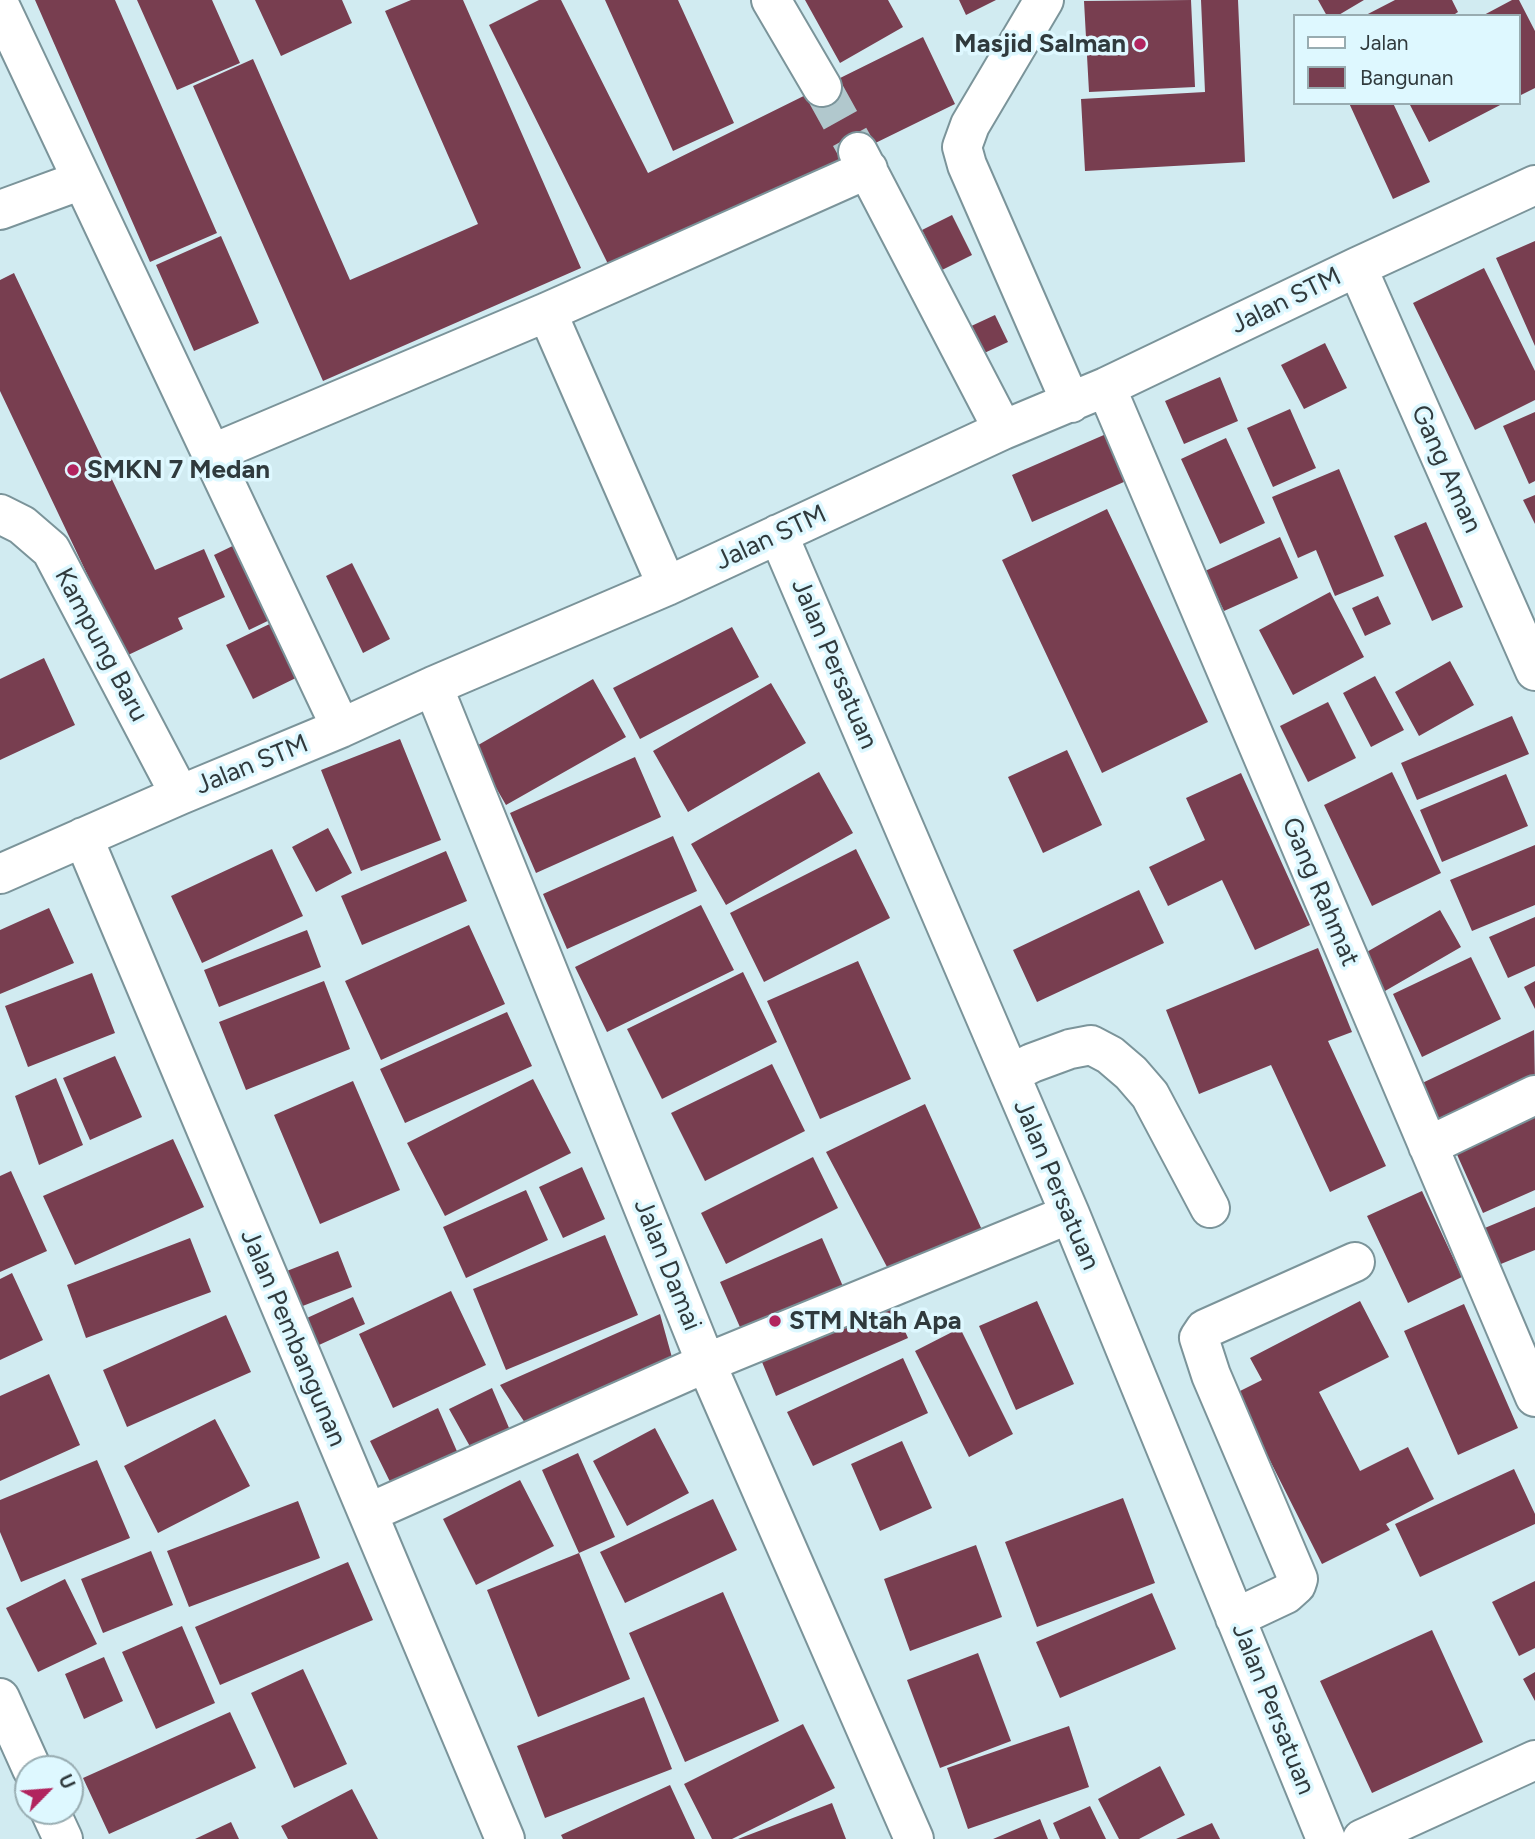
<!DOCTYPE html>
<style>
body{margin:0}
#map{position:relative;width:1535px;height:1839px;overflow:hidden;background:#d1ebf1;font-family:Figtree,sans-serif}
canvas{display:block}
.legend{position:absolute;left:1293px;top:14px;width:228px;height:91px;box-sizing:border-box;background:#def8ff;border:2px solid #98acb1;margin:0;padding:9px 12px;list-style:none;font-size:21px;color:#303a3d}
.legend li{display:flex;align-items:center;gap:14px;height:35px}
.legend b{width:35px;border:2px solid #98acb1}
.north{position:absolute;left:14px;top:1755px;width:70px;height:70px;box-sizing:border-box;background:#def8ff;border:2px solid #98acb1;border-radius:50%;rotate:65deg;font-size:19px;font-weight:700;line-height:28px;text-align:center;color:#303a3d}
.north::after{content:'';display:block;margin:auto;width:24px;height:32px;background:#b1245e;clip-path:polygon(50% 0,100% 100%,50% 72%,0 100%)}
</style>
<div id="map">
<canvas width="1535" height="1839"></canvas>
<ul class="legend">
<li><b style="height:9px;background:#fff"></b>Jalan</li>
<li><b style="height:19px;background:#783e50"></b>Bangunan</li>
</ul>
<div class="north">U</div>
</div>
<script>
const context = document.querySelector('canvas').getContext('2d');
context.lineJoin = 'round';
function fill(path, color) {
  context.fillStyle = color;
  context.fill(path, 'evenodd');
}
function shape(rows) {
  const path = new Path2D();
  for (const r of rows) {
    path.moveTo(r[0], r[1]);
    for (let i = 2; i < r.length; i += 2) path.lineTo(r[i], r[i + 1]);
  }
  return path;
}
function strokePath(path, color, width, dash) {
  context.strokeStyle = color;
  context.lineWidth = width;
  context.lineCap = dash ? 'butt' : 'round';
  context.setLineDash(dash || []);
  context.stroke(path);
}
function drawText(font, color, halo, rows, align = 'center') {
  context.font = font + ' Figtree,sans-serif';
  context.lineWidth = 7;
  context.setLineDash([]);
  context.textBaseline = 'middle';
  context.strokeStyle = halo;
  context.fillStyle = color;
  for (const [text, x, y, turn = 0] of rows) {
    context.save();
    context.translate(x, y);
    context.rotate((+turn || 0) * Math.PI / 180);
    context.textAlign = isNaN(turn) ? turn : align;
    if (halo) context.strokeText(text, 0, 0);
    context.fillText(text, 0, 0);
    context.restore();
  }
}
fill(shape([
 [35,0,115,0,217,233,150,262],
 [137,0,212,0,240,63,177,90],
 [255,0,342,0,352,23,281,56],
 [411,0,463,0,581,268,323,381,193,86,253,59,350,280,478,224,385,11],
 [539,0,561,0,648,173,923,37,955,104,612,272,489,25],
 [605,0,678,0,734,123,673,151],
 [805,0,888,0,903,27,840,63],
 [959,0,996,0,966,15],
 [1191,0,1195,87,1089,92,1084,1],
 [1201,0,1238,0,1245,162,1085,171,1081,99,1205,92],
 [1318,0,1364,0,1337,16,1327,16],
 [1395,0,1452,0,1458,12,1452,16,1364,16],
 [1512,0,1519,0,1535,31,1535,88,1519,96,1519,16,1482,16],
 [1349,103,1393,103,1430,182,1393,199],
 [1409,103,1504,103,1429,142],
 [952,215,972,255,942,270,922,230],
 [221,236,259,323,194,351,156,265],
 [1535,241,1535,346,1496,258],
 [1484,268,1535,371,1535,400,1475,430,1413,303],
 [14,273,155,570,204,549,225,597,178,618,183,629,126,656,0,391,0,280],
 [995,315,1008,342,980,355,967,328],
 [1325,343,1347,388,1304,409,1281,365],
 [1220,377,1238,421,1184,444,1165,401],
 [1290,409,1316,468,1273,487,1247,428],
 [1535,412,1535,481,1529,484,1503,426],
 [1113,431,1133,478,1032,522,1012,475],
 [1226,438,1265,523,1220,544,1181,459],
 [1339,469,1384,576,1335,596,1316,550,1298,558,1272,497],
 [1535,495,1535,524,1523,500],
 [1107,509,1208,722,1102,773,1002,560],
 [1426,522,1463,607,1432,621,1394,536],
 [1280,537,1298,578,1224,611,1205,571],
 [247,539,282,614,249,630,214,555],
 [352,563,390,639,363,653,326,576],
 [1330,592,1364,657,1293,695,1259,630],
 [1378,596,1391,624,1365,636,1352,608],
 [280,619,306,673,253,699,226,645],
 [732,627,759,677,640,739,613,688],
 [44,658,75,725,0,760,0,679],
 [1450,661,1474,705,1419,736,1395,692],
 [1375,676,1404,730,1371,747,1343,693],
 [593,679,626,737,506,805,473,748],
 [771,683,806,743,688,812,653,751],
 [1328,702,1356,758,1308,782,1280,726],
 [1512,716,1529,754,1417,800,1401,763],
 [400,739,441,840,361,871,321,770],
 [1067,750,1102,825,1043,853,1008,777],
 [635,757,661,817,536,873,510,813],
 [819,772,853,833,726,905,691,844],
 [1392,772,1441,873,1372,906,1324,805],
 [1241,773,1310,925,1255,950,1222,880,1168,906,1149,867,1205,840,1186,798],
 [1506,774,1528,826,1442,862,1420,810],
 [328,828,352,873,316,892,292,847],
 [673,836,697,891,567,949,543,894],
 [1535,845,1535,905,1472,931,1450,880],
 [272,849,303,916,202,963,171,896],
 [856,849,890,918,764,982,730,913],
 [446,851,467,901,362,945,341,896],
 [1139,890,1164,943,1037,1002,1013,950],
 [701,905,734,970,607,1032,575,967],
 [49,908,74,963,0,994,0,930],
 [1440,910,1461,947,1373,998,1351,961],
 [1535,917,1535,966,1508,978,1489,937],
 [469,925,505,1004,381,1060,345,981],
 [307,930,321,967,219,1007,204,970],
 [1318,948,1352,1032,1328,1041,1386,1166,1330,1192,1271,1065,1199,1094,1166,1010],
 [1471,957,1501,1019,1422,1057,1393,994],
 [858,961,911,1079,820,1119,767,1001],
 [743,972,777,1042,662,1099,627,1029],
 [92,973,115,1033,28,1067,5,1006],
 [324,981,350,1049,246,1090,219,1022],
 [1535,981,1535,1009,1524,987],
 [507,1012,532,1066,405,1123,380,1069],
 [1534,1030,1535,1083,1438,1129,1418,1085],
 [115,1056,142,1117,90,1140,63,1078],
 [772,1064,805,1131,705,1181,671,1113],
 [56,1078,83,1145,39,1165,15,1096],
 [533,1079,571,1153,445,1216,407,1143],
 [353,1081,400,1190,320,1224,274,1115],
 [925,1104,987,1241,895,1282,826,1152],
 [1535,1116,1535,1190,1483,1213,1455,1150],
 [173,1139,204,1207,75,1265,43,1196],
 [813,1157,838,1208,726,1264,701,1213],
 [582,1167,605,1219,563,1238,539,1187],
 [11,1171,47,1251,0,1272,0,1176],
 [526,1190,548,1240,466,1278,443,1227],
 [1422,1191,1462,1277,1408,1303,1367,1216],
 [1535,1207,1535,1250,1496,1266,1480,1230],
 [605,1235,638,1315,506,1370,473,1289],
 [190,1238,211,1292,86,1338,67,1285],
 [822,1238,845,1291,743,1334,720,1282],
 [338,1251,352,1287,287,1312,274,1276],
 [12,1273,43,1340,0,1360,0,1279],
 [451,1291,486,1365,393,1408,359,1334],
 [353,1297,365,1324,308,1350,296,1323],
 [1037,1301,1074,1384,1016,1410,979,1326],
 [1360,1301,1389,1357,1319,1392,1360,1471,1408,1447,1434,1499,1386,1524,1390,1530,1322,1564,1236,1393,1262,1380,1250,1358],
 [893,1304,908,1338,776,1396,762,1362],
 [1464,1304,1518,1428,1458,1455,1404,1331],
 [660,1314,676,1372,533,1435,500,1385],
 [226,1315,251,1372,127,1427,103,1370],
 [960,1328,1013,1434,969,1457,915,1351],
 [903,1358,928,1413,813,1466,787,1412],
 [49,1374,80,1445,0,1481,0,1396],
 [492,1388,515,1442,477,1459,449,1409],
 [438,1408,463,1465,397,1496,370,1441],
 [215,1419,250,1486,158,1533,124,1466],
 [655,1428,689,1493,627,1526,593,1461],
 [902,1441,932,1508,880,1531,851,1464],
 [578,1453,615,1537,579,1553,542,1470],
 [97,1460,130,1538,21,1582,0,1532,0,1500],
 [1514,1469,1535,1514,1535,1524,1420,1577,1395,1524],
 [520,1480,554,1546,476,1585,443,1519],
 [1123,1498,1155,1583,1037,1627,1005,1542],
 [713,1499,737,1550,625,1603,600,1552],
 [298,1501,320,1558,189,1607,167,1551],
 [976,1545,1002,1617,910,1651,884,1579],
 [151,1551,173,1605,103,1633,81,1579],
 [579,1553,630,1679,538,1717,487,1590],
 [348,1562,373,1620,220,1685,195,1627],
 [65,1579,97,1644,38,1672,6,1608],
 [1535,1581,1535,1648,1519,1656,1492,1602],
 [723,1592,779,1721,685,1762,629,1633],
 [1152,1593,1176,1649,1060,1698,1036,1642],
 [182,1626,215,1703,156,1729,122,1652],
 [1432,1630,1483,1742,1372,1793,1320,1681],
 [978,1653,1011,1741,940,1768,907,1680],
 [104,1657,123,1701,84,1719,65,1674],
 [303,1669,347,1764,294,1788,251,1693],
 [1535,1672,1535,1701,1523,1679],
 [644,1697,672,1769,545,1818,517,1746],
 [230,1712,256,1768,109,1834,83,1778],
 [803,1724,835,1788,732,1839,712,1839,684,1784],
 [1069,1726,1089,1787,968,1829,947,1768],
 [1160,1766,1185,1815,1139,1839,1119,1839,1098,1799],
 [670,1785,695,1839,563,1839,561,1835],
 [352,1789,378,1839,288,1839,281,1826],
 [832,1803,846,1839,738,1839],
 [1090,1806,1106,1839,1060,1839,1053,1823],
 [1040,1819,1048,1839,993,1839],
 [231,1822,239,1839,195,1839],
 [1212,1823,1220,1839,1176,1839]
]), '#783e50');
strokePath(shape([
 [822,87,858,152]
]), '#b1c8cd', 38, [38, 19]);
const minor = shape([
 [771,0,822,87],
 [1044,0,970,125,962,147,967,165,1071,403],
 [0,6,341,728],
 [858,152,1003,430],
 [0,210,82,180],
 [1357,267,1535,671],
 [547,312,667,586],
 [1106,387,1535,1397],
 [211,454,547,312,868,169],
 [0,514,22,525,51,550,180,795],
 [778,534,1070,1214,1326,1839],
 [433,686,706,1363,914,1839],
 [83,837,505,1839],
 [0,874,180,795,341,728,433,686,667,586,1003,430,1106,387,1357,267,1535,185],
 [1010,1074,1032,1063,1070,1049,1091,1045,1110,1055,1131,1073,1150,1095,1210,1208],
 [1428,1146,1535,1095],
 [368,1513,706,1363,1070,1214],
 [1235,1618,1286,1594,1296,1585,1298,1579,1211,1375,1199,1338,1205,1329,1355,1262],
 [0,1698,32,1769],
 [50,1811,63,1839],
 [1362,1839,1535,1760]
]);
strokePath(minor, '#7b949a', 42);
strokePath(minor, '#fff', 38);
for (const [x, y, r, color] of [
 [1140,44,7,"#b1245e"],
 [73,470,7,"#b1245e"],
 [775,1321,7,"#b1245e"]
]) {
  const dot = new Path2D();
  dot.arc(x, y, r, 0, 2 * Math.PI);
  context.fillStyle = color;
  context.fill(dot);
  strokePath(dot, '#def8ff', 2.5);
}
drawText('bold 26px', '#303a3d', '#def8ff', [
 ["Masjid Salman",1126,44,"right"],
 ["SMKN 7 Medan",87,470],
 ["STM Ntah Apa",789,1321]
], 'left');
drawText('26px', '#303a3d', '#def8ff', [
 ["Jalan STM",1286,301,-26],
 ["Gang Aman",1446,469,66],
 ["Jalan STM",771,538,-25],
 ["Kampung Baru",101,645,62],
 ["Jalan Persatuan",834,664,67],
 ["Jalan STM",252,765,-22],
 ["Gang Rahmat",1320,892,67],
 ["Jalan Persatuan",1056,1185,67],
 ["Jalan Damai",667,1265,68],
 ["Jalan Pembangunan",293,1338,67],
 ["Jalan Persatuan",1273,1709,68]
]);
</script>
